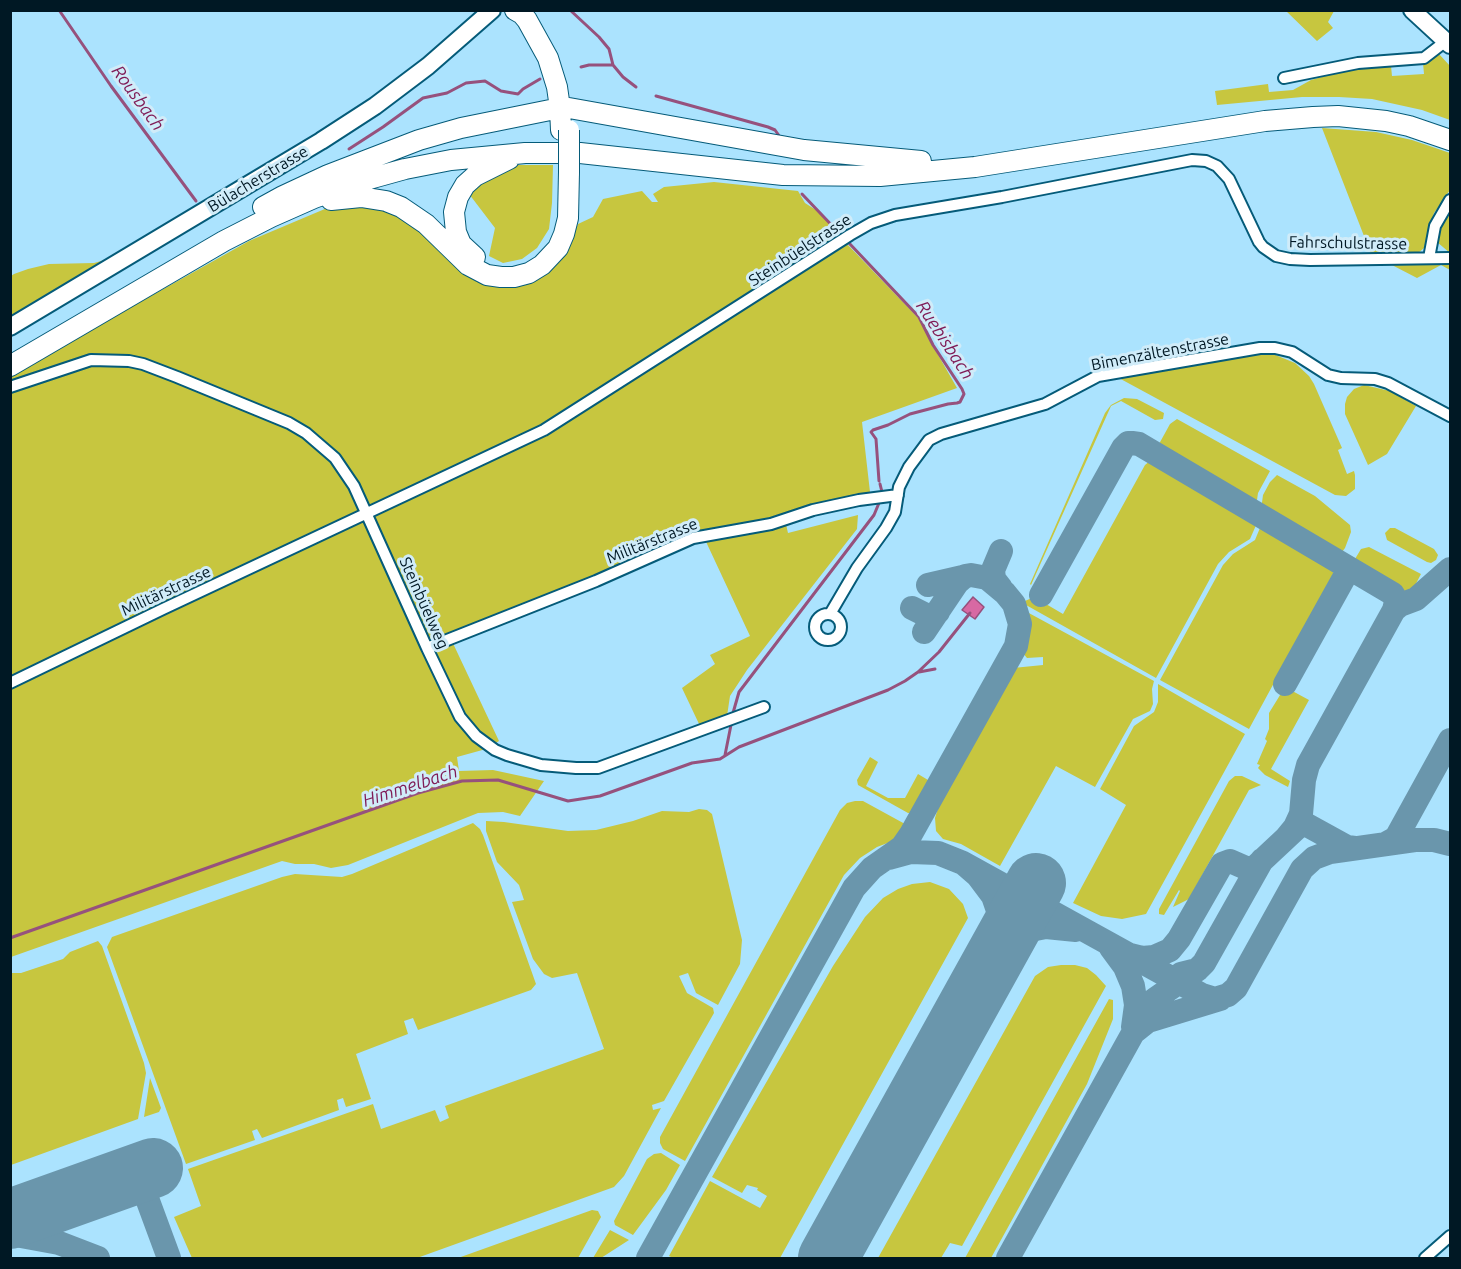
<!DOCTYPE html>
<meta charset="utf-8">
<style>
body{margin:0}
#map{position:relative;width:1461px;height:1269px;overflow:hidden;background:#abe3fe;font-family:Ubuntu,sans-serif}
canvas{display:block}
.frame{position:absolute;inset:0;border:12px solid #001824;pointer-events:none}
</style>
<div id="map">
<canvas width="1461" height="1269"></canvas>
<div class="frame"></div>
</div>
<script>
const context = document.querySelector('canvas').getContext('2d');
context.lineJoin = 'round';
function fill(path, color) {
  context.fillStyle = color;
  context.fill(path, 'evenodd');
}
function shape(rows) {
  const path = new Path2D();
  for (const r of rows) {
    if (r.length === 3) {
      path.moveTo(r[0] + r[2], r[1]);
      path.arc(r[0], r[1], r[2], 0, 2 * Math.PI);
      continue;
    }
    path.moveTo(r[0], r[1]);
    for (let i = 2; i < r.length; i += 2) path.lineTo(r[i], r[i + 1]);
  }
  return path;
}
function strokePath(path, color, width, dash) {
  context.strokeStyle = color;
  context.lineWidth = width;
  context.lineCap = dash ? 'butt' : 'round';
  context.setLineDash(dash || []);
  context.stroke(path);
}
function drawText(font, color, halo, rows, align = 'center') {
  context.font = font + ' Ubuntu,sans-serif';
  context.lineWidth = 6;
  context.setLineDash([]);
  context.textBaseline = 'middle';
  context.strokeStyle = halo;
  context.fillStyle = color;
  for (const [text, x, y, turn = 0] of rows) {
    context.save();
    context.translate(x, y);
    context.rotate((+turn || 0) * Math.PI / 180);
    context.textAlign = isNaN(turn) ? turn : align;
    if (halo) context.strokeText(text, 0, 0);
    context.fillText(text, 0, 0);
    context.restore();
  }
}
fill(shape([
 [1286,11,1334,11,1328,22,1333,28,1317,41],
 [1439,54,1450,66,1450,120,1422,110,1372,99,1339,97,1302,97,1217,105,1215,91,1268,84,1269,92,1293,90,1311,80,1351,69,1391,66,1392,76,1424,74,1423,63],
 [1322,128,1376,132,1412,140,1450,153,1450,190,1434,213,1424,248,1417,254,1371,254],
 [513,165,553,165,552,203,549,229,537,248,522,259,503,263,489,256,495,228,466,190],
 [714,182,798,191,805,203,816,210,840,234,835,238,847,244,924,324,933,346,957,388,862,422,870,492,784,516,788,533,858,515,857,529,747,670,730,696,727,716,700,726,682,688,715,664,710,655,750,636,701,531,686,535,596,577,450,637,499,741,486,749,457,757,459,771,493,770,544,781,520,816,503,812,478,813,348,865,331,868,314,864,295,864,282,861,11,957,10,375,249,241,339,203,383,204,498,284,569,245,578,224,593,217,603,199,642,191,652,202,658,202,653,194,664,187],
 [1450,209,1450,253,1437,242,1439,228],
 [112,258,11,321,11,276,14,274,28,269,49,264,94,263],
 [1450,263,1450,270,1441,265,1417,278,1390,264],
 [1273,354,1295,363,1309,376,1314,384,1342,448,1338,450,1347,474,1354,471,1355,475,1355,489,1346,496,1335,495,1117,377,1247,356],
 [1364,385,1390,391,1416,406,1387,454,1368,465,1345,414,1345,404,1347,397,1354,389],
 [1124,398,1137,399,1164,413,1163,419,1155,420,1121,401,1111,406,1031,585,1030,584,1105,413,1111,405],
 [1177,419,1270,471,1258,493,1256,507,1163,452,1159,444,1170,424],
 [1151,460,1159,461,1257,520,1257,523,1250,539,1229,552,1218,564,1156,678,1026,605,1025,601,1034,597,1063,614,1145,465],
 [1277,475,1315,496,1350,525,1351,532,1345,548,1342,552,1331,552,1261,510,1263,495,1270,482],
 [1262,523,1330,564,1333,568,1333,574,1249,729,1160,680,1223,565,1233,554,1255,540],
 [1390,528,1395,528,1434,549,1438,555,1436,560,1431,563,1427,562,1387,540,1385,533],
 [1369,547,1421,574,1409,597,1352,564,1361,549],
 [1027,612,1154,681,1152,689,1153,704,1150,711,1133,719,1095,787,1056,766,1000,866,961,844,943,839,936,831,935,818,939,805,947,787,1013,668,1043,665,1043,657,1027,658,1022,652,1026,644,1028,626],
 [1158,684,1245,734,1146,914,1122,919,1101,916,1073,903,1126,805,1100,789,1134,726,1154,712,1158,702],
 [1285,687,1309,700,1271,769,1290,781,1288,787,1265,775,1258,768,1260,765,1257,764,1267,741,1265,739,1269,729,1269,713],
 [870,757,878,762,866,786,888,798,905,798,918,774,928,780,929,786,913,813,908,813,858,785,857,780],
 [1235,776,1242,776,1261,785,1249,790,1189,899,1173,907,1180,891,1179,890,1164,915,1159,914,1159,909,1229,781],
 [855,801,863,801,905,824,906,828,898,839,877,847,860,858,844,875,685,1161,663,1149,660,1143,660,1137,840,810,847,803],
 [699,809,707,810,712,814,742,940,740,964,718,1005,696,993,688,973,679,976,687,993,713,1008,714,1013,664,1101,652,1105,653,1110,661,1108,624,1176,614,1187,417,1258,192,1258,174,1217,201,1206,188,1169,373,1104,381,1129,435,1110,440,1122,449,1118,445,1106,604,1049,577,973,552,978,544,974,533,959,512,902,524,900,519,885,497,862,486,831,486,821,504,822,568,831,596,830,633,821,662,811,689,812],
 [473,823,480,829,483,835,536,984,531,990,418,1030,413,1018,404,1021,408,1034,356,1054,371,1099,346,1107,343,1098,337,1100,339,1110,262,1138,257,1129,252,1131,255,1140,186,1164,107,947,112,937,282,877,295,874,342,877,352,874],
 [930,882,949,889,963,904,968,918,780,1258,673,1258,669,1256,710,1181,760,1208,767,1196,757,1190,758,1188,747,1185,742,1193,712,1177,833,966,865,917,883,898,898,889,912,884],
 [98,941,102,946,144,1063,146,1073,138,1119,11,1165,11,973,21,973,63,959,70,952],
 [1061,965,1075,965,1087,968,1096,975,1106,986,962,1246,950,1243,941,1258,878,1258,1035,976,1048,967],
 [1109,999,1113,1000,1113,1019,1087,1084,991,1258,965,1258],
 [150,1078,161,1108,159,1112,144,1117],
 [661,1153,680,1165,666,1190,633,1235,615,1225,614,1221,647,1159,654,1154],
 [592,1210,598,1211,601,1217,578,1258,458,1258],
 [610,1230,629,1240,601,1258,593,1258]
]), '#c7c63f');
const water = shape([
 [973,597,984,607,975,619,962,610,973,597]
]);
fill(water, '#d769a3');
strokePath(water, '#96517d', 1.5);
strokePath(shape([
 [59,10,111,86,196,201],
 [570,10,599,37,609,49,613,65,623,77,636,87],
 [581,67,589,65,613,65],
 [656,96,768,127,775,130,780,137],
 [349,149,383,127,423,98,447,93,466,83,485,81,501,91,518,94,523,89,540,79],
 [802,194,841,235],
 [849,243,919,317,933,345,962,389,964,394,960,402,957,403,948,404,910,414,888,425,873,430,871,432,876,439,879,481],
 [880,484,882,492],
 [919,672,935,669],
 [733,713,739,692,874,515,879,503],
 [725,755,731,725],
 [10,938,418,793,462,781,498,780,568,801,600,796,692,763,720,759,739,747,888,690,905,681,918,672,939,652,970,613]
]), '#96517d', 3);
strokePath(shape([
 [1001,551,993,570,994,579,1001,588],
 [928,585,967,576],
 [1041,595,1123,448,1128,443,1132,443,1139,444,1393,594,1396,602,1394,610,1308,765,1304,780,1301,814,1295,827,1286,838],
 [912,608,928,616,934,615,938,612],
 [1394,610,1400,605,1416,599,1450,569],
 [1285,684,1345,576,1350,572,1356,573],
 [1387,843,1396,838,1450,740],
 [889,858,911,852,938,853,963,863,978,876,993,896,1002,922,1002,942,992,964],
 [963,863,1202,995,1215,999,1228,995,1236,988,1302,869,1314,858,1330,852,1415,840,1434,840,1450,844],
 [1111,948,1125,967,1133,986,1136,1005,1133,1027],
 [998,954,1005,942,1025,931,1046,927,1076,930],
 [1130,955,1142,958,1154,957,1170,950,1179,939,1222,864,1230,861,1246,868,1254,868,1300,825,1307,825,1347,847,1355,848],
 [1181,974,1197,970,1204,963,1262,860],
 [1133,1033,1148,1021,1220,999],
 [138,1174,169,1258],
 [10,1234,59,1243,98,1258],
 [648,1258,854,888,872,868,902,847,911,834,1016,646,1020,624,1014,604,1005,593,987,578,971,575,965,576,957,583,924,632],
 [1008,1258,1148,1006,1155,999,1197,970]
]), '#6a96ac', 24);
strokePath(shape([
 [10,1219,153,1168],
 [828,1258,1036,883]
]), '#6a96ac', 60);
const street = shape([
 [1284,78,1358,63,1424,58,1446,41],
 [1429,258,1435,226,1450,200],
 [10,387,91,360,129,361,143,364,177,377,289,423,306,433,335,458,354,486,427,648,460,717,476,736,495,750,507,755,541,765,576,768,598,768,764,707],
 [830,614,857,568,886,528,895,512,899,487,909,467,929,440,941,434,1045,404,1098,376,1260,348,1275,348,1292,352,1328,375,1341,378,1375,379,1388,383,1450,416],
 [828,627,13],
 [427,648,596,581,693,538,771,524,813,510,859,500,898,495],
 [10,683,163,609,544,430,850,235,871,223,895,215,1002,197,1192,160,1206,161,1217,166,1229,179,1259,242,1263,247,1276,256,1290,259,1310,260,1450,258],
 [1425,1258,1450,1236]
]);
const primary = shape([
 [1412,10,1450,45],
 [10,327,321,141,375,106,428,66,492,10]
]);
const highway = shape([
 [561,130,560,108,569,108,804,150,921,161],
 [331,200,361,197,386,201,401,207,426,224,468,265,487,275,501,277,514,277,529,273,542,265,558,248,564,234,568,218,569,172],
 [263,207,283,196,328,175,419,140,461,128,560,108,557,87,548,58,527,20,522,14,515,10],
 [475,257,461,244,456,232,454,212,458,197,465,185,475,176,509,159],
 [10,366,224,241,271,217,314,198,358,182,405,169,451,160,525,153,580,153,783,175,880,176,975,167,1265,121,1313,117,1338,116,1386,121,1409,126,1450,140]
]);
strokePath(street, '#055b79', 14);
strokePath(primary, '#055b79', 20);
strokePath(highway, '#055b79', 22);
strokePath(street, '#fff', 10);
strokePath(primary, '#fff', 16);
strokePath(highway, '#fff', 20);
const highwayBridge = shape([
 [569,172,569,130]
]);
strokePath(highwayBridge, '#055b79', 22, []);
strokePath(highwayBridge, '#fff', 20);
drawText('16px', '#001824', '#d0ecf9', [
 ["Bülacherstrasse",258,179,-31],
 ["Fahrschulstrasse",1348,243,1],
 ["Steinbüelstrasse",800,250,-33],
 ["Bimenzältenstrasse",1160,352,-11],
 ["Militärstrasse",652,541,-22],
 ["Militärstrasse",166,591,-25],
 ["Steinbüelweg",424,603,66]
]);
drawText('italic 18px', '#7f1b56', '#d0ecf9', [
 ["Rousbach",138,98,54],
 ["Ruebisbach",945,340,57],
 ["Himmelbach",410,786,-18]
]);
</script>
